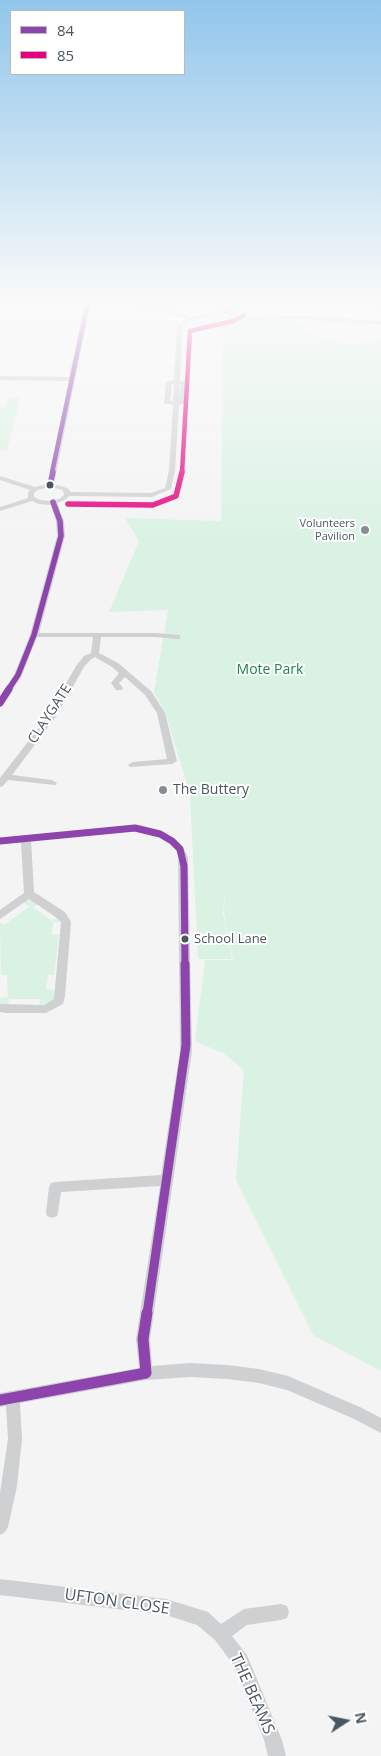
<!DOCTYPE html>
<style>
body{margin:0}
#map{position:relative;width:381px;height:1756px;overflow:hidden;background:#f4f4f4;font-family:"Open Sans",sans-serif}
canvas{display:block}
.legend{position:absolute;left:10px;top:10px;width:175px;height:65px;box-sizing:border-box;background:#fff;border:1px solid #b7bbc0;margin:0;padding:6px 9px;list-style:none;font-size:15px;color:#4a5661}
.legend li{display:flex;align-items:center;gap:10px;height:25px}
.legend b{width:25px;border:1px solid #b7bbc0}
.north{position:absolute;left:321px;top:1696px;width:50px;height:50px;-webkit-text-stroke:4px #fff;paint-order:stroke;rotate:79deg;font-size:14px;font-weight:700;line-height:20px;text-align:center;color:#4a5661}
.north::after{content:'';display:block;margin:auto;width:18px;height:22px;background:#4a5661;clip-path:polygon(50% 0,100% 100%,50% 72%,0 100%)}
</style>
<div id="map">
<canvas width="381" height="1756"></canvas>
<ul class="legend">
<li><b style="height:6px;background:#8e44ad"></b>84</li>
<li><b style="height:6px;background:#e5007d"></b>85</li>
</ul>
<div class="north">N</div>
</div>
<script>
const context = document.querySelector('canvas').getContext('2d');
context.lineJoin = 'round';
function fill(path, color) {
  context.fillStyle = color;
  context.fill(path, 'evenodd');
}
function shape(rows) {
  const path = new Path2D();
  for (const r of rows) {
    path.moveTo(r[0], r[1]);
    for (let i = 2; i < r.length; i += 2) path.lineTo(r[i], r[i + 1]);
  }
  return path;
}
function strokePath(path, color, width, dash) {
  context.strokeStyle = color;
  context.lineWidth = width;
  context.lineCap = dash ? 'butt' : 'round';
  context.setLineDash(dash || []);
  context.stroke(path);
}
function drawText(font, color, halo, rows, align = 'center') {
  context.font = font + ' "Open Sans",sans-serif';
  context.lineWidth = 4;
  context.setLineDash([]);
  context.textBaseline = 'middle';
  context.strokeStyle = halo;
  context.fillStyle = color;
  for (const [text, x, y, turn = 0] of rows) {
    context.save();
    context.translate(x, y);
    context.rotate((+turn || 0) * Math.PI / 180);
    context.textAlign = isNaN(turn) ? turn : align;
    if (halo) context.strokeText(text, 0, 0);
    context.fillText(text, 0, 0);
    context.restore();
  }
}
fill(shape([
 [224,316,249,320,291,319,313,334,349,345,381,340,381,1371,313,1335,236,1180,244,1070,223,1053,195,1041,205,960,233,960,224,913,225,889,223,913,232,959,198,959,190,794,166,715,154,692,168,610,109,612,139,541,125,518,221,521,223,336,204,318],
 [9,398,20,398,7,451,0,450,0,407,4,407],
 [29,900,39,903,33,907,52,921,58,917,62,922,53,922,52,935,59,935,54,975,48,975,46,989,55,990,54,1001,39,1005,40,999,9,999,8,1006,4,1005,0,1003,0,998,8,997,7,975,1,975,0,922,4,925,29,907,23,902]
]), '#d9f2e3');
fill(shape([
 [85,302,91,302,54,484,67,488,71,492,151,493,165,488,169,471,173,405,164,403,166,382,174,380,177,325,187,319,160,310,142,308,141,304,163,307,191,317,228,310,240,304,242,305,242,307,232,312,249,317,305,316,381,321,381,325,305,320,249,321,225,314,193,320,183,326,180,380,187,382,186,403,179,405,175,471,171,489,152,497,70,496,63,501,57,503,64,521,65,536,39,633,156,633,180,635,180,639,177,639,156,637,101,637,99,653,118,663,151,691,165,713,177,761,172,764,130,767,128,765,133,762,167,759,157,713,145,695,125,677,119,683,123,688,122,690,116,690,111,683,119,673,112,667,95,657,90,660,84,667,55,718,12,775,52,780,57,783,55,785,8,780,3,786,0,787,0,778,47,717,76,666,84,656,91,653,93,637,37,637,22,675,3,705,0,706,0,696,14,675,30,635,57,536,56,521,51,505,39,504,32,501,0,511,0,507,28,498,28,493,30,490,0,480,0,476,35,487,47,484,69,381,0,380,0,376,69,377,85,302],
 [172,384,174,384,173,401,170,401,172,384],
 [180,384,181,384,179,401,180,384],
 [50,487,63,490,64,495,59,499,49,501,41,500,34,497,34,493,37,490,50,487],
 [135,825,163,832,175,839,183,847,188,857,192,1051,150,1339,152,1366,190,1363,227,1365,259,1369,288,1376,362,1408,381,1418,381,1433,352,1418,287,1390,259,1383,227,1379,190,1377,146,1380,20,1403,22,1439,17,1486,8,1527,5,1532,0,1535,0,1493,8,1439,6,1406,0,1407,0,1393,139,1368,136,1339,160,1186,61,1192,58,1212,57,1216,52,1218,47,1216,46,1212,49,1187,51,1183,55,1182,161,1175,180,1051,178,857,176,850,169,843,157,836,135,831,31,841,34,892,65,912,71,922,65,996,63,1004,46,1013,7,1013,0,1012,0,1004,44,1005,54,999,61,922,57,918,29,899,0,919,0,910,24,893,21,842,0,844,0,838,135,825],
 [0,1579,166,1599,208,1612,221,1624,244,1609,281,1604,287,1606,289,1612,287,1618,281,1620,247,1625,232,1636,247,1655,282,1740,286,1756,268,1756,264,1740,235,1667,215,1640,197,1625,166,1615,0,1595,0,1579]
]), '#ced0d2');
strokePath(shape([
 [52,473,88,302]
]), '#8e44ad', 4.5);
strokePath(shape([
 [50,485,53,472],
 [8,690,18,675,34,635,61,536,60,521,53,502]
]), '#8e44ad', 5.5);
strokePath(shape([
 [0,703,9,689],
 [0,841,135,828,160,834,172,841,180,849,184,866,185,965]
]), '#8e44ad', 7);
strokePath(shape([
 [147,1314,186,1045,185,964]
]), '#8e44ad', 9);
strokePath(shape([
 [0,1400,146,1373,143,1339,147,1313]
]), '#8e44ad', 11);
strokePath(shape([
 [182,473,190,331,233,321,244,315]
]), '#e5007d', 4.5);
strokePath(shape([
 [68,504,153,505,176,496,182,472]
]), '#e5007d', 5.5);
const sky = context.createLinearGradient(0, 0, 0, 548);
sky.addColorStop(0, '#91c6eb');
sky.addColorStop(0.55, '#fafafa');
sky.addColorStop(1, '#fafafa00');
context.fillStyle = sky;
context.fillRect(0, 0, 381, 548);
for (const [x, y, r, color] of [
 [50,485,4.5,"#4a5661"],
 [365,530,5,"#868d94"],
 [163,790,5,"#868d94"],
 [185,939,4.5,"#4a5661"]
]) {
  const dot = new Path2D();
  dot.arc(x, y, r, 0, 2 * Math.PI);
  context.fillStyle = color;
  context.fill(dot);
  strokePath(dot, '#fff', 2);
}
drawText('11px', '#4a5661', '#fff', [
 ["Volunteers",355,524],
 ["Pavilion",355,537]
], 'right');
drawText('13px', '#4a5661', '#fff', [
 ["School Lane",194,939]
], 'left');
drawText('14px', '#17864f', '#fff', [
 ["Mote Park",270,670]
]);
drawText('14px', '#4a5661', '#fff', [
 ["CLAYGATE",50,714,-57]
]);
drawText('14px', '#4a5661', '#fff', [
 ["The Buttery",173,790]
], 'left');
drawText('16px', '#4a5661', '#fff', [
 ["UFTON CLOSE",117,1602,8],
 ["THE BEAMS",252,1694,66]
]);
</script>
